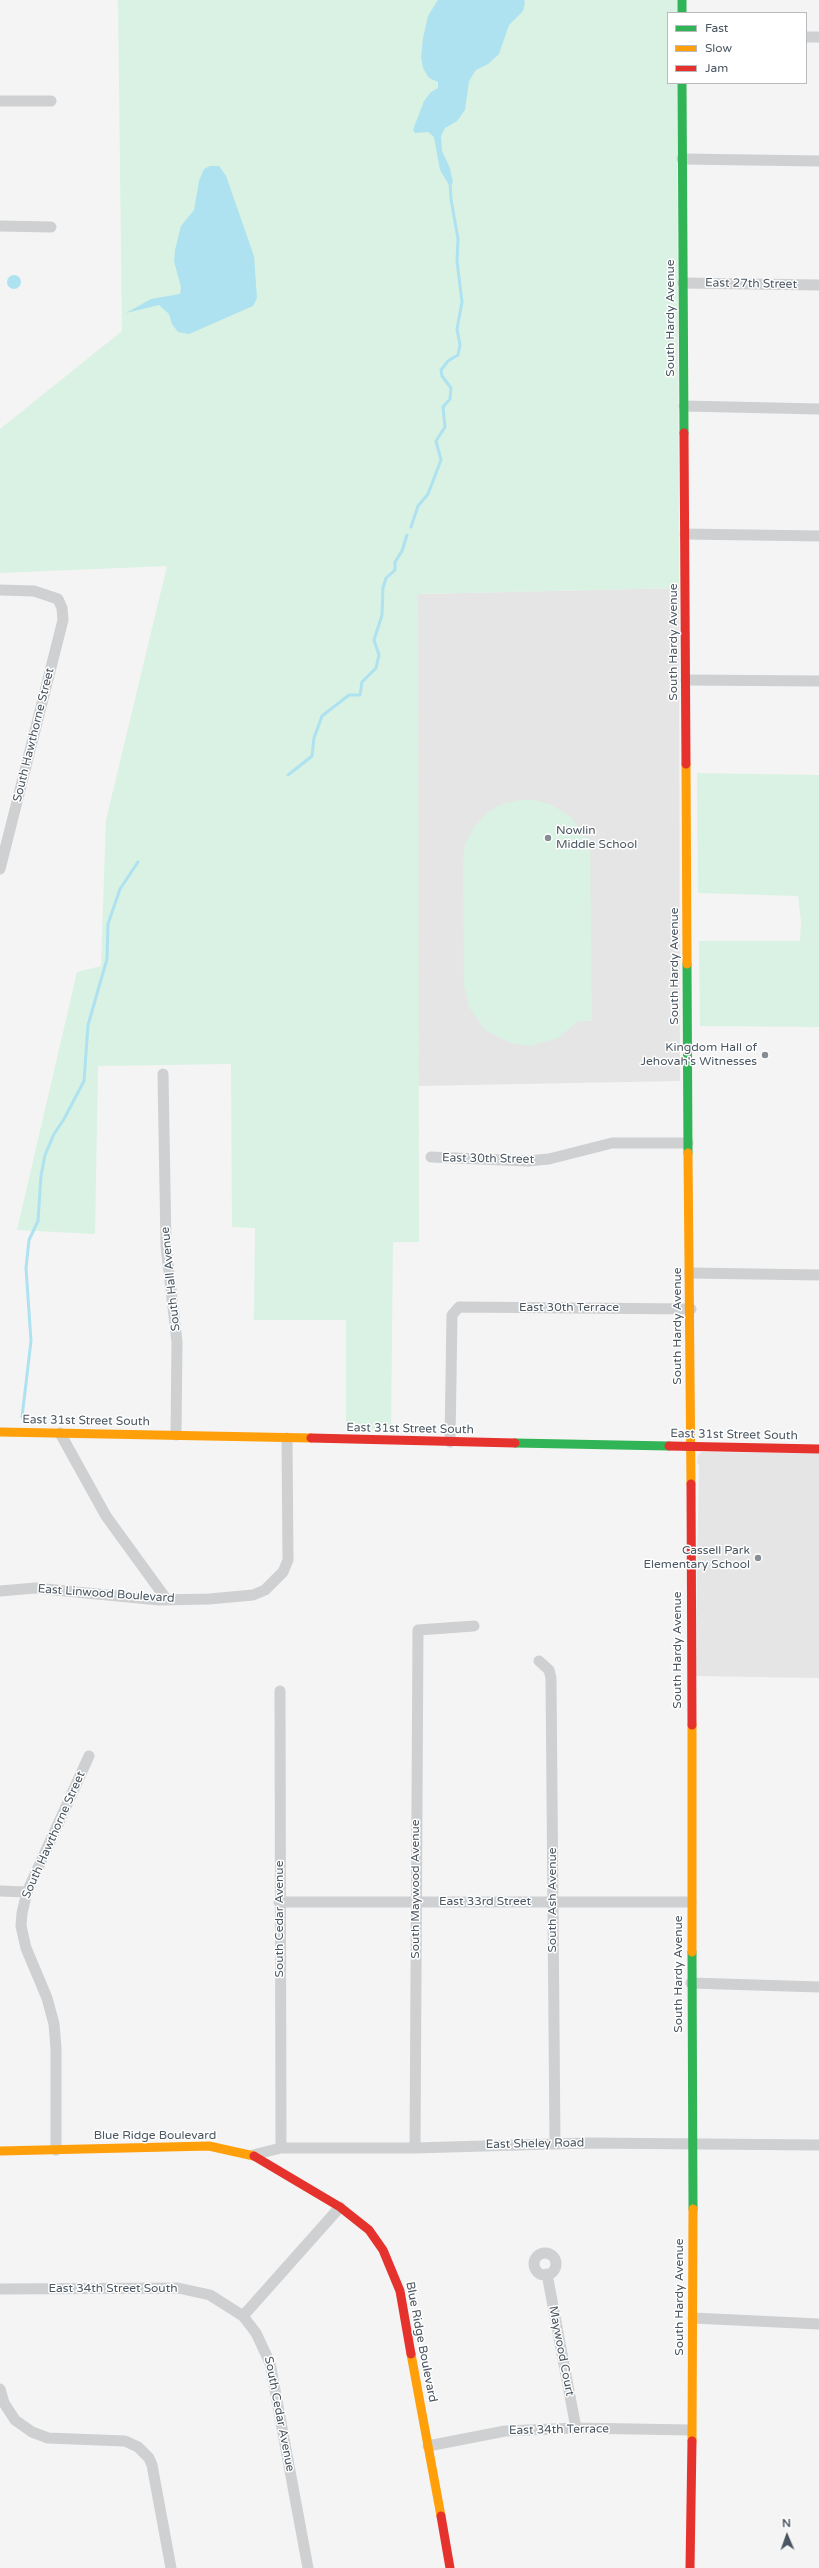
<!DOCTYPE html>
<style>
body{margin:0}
#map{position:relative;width:819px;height:2568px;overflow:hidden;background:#f4f4f4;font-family:"Varela Round",sans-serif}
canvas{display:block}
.legend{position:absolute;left:667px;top:12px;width:140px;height:72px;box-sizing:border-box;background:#fff;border:1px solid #b7bbc0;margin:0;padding:5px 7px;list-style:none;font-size:12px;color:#4a5661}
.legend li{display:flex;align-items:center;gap:8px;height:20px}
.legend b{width:20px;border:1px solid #b7bbc0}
.north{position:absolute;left:767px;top:2516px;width:40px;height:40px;-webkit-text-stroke:3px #fff;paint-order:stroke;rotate:358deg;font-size:11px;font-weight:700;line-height:16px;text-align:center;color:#4a5661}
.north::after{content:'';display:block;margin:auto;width:14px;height:18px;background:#4a5661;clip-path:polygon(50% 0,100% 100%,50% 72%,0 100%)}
</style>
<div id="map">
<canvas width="819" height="2568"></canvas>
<ul class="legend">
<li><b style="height:5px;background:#30b455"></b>Fast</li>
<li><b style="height:5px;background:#ff9f0a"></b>Slow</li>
<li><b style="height:5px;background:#e5322d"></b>Jam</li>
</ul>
<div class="north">N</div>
</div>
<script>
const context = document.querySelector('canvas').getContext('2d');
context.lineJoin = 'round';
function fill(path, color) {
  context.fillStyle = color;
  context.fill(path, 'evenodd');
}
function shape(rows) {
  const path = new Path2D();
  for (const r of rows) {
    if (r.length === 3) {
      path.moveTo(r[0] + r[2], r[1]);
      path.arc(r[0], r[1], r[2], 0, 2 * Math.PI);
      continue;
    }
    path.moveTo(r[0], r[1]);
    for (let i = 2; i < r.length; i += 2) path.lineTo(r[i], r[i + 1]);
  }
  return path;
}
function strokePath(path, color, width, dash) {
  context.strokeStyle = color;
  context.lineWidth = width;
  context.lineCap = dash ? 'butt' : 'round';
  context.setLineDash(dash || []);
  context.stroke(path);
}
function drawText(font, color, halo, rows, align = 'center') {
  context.font = font + ' "Varela Round",sans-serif';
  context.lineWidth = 3;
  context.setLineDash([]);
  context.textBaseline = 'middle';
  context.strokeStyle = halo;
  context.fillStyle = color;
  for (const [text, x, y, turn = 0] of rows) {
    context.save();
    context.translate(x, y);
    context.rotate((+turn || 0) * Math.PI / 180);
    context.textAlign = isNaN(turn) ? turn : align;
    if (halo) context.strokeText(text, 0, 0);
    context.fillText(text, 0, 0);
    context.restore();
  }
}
fill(shape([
 [679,588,680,1081,417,1086,418,594],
 [702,1452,819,1453,819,1678,695,1676,699,1465,697,1464,698,1455]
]), '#e6e5e6');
fill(shape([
 [118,0,677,0,677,13,668,13,668,83,677,83,679,588,418,594,419,1242,393,1242,391,1430,346,1429,346,1320,254,1320,255,1228,232,1227,231,1064,98,1066,95,1234,17,1230,77,972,101,966,106,820,167,566,0,573,0,429,122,331],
 [697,773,819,775,819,1027,700,1026,699,941,800,941,801,921,798,896,698,893],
 [519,800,534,800,552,805,572,818,585,838,590,838,592,1021,579,1021,558,1038,530,1046,510,1043,485,1030,469,1007,464,985,463,862,465,844,474,827,487,813,499,805]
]), '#d9f2e3');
fill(shape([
 [438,0,524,0,525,2,523,11,509,25,499,54,488,64,476,70,469,81,465,110,457,121,445,128,441,136,442,151,450,168,453,183,449,185,440,170,434,137,428,132,415,133,413,130,424,101,431,92,438,88,438,82,429,78,423,68,421,57,423,38,428,16],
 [210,166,219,166,226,176,254,256,257,298,253,306,189,334,178,332,172,324,169,314,159,305,126,313,151,299,180,294,181,287,174,261,175,250,181,226,194,210,199,181,204,169],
 [14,282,7]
]), '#aee2f0');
strokePath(shape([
 [411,527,418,506,428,494,441,460,436,441,445,427,443,407,450,399,451,388,442,376,441,370,448,361,458,355,460,345,457,329,462,302,457,261,458,239,451,199,450,182],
 [288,775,312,756,314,738,322,716,349,695,360,695,362,682,376,668,379,655,374,640,382,615,383,588,386,578,395,570,395,562,402,551,407,535],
 [22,1417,31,1341,26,1268,29,1240,38,1221,41,1176,45,1155,54,1134,64,1119,84,1081,88,1025,107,959,108,924,120,889,138,862]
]), '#aee2f0', 3);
strokePath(shape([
 [806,37,819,37],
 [0,101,51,101],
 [682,159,819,161],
 [0,226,51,227],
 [683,283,819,285],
 [684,406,819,409],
 [685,534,819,536],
 [0,590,34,591,58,599,62,608,63,620,0,869],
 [686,680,819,681],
 [163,1074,166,1246,177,1342,176,1435],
 [431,1157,528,1161,549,1159,612,1143,688,1143],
 [690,1273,819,1275],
 [60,1433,106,1516,167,1600],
 [450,1442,452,1315,459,1307,691,1309],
 [0,1591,35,1588,159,1600,209,1599,253,1595,265,1590,283,1572,288,1560,287,1438],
 [539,1661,549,1670,551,1678,555,2143],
 [280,1691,281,2148],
 [0,1891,27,1892],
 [279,1902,691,1902],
 [691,1983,819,1987],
 [415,2148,418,1630,474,1626],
 [56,2150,56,2048,54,2024,47,1998,26,1948,21,1926,22,1913,27,1892,89,1756],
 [253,2155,281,2148,415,2148,588,2143,819,2145],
 [545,2264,11],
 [547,2274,576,2428],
 [0,2289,178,2288,210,2295,243,2316,256,2333,270,2363,308,2568],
 [243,2316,340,2207],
 [693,2318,819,2324],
 [0,2389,4,2403,15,2420,32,2432,48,2438,125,2441,138,2447,149,2458,152,2465,171,2568],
 [428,2446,505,2431,576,2428,691,2430]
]), '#ced0d2', 11);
strokePath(shape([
 [682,0,682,13],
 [682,83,684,433],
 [687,964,688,1153],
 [515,1443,669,1446],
 [692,1952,693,2209]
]), '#30b455', 9);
strokePath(shape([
 [686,764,687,964],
 [688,1153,691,1484],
 [0,1432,311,1438],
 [692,1725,692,1952],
 [0,2151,209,2146,254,2156],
 [411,2354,441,2516],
 [692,2441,693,2209]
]), '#ff9f0a', 9);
strokePath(shape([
 [684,433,686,764],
 [311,1438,515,1443],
 [669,1446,819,1449],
 [691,1484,692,1725],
 [254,2156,340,2207,369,2230,383,2250,400,2291,411,2354],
 [441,2516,450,2568],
 [690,2568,692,2441]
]), '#e5322d', 9);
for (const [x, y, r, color] of [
 [548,838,4,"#868d94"],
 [765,1055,4,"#868d94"],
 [758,1558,4,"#868d94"]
]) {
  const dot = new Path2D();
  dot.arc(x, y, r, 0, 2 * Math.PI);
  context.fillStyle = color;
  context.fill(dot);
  strokePath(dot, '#fff', 1.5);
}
drawText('12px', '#4a5661', '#fff', [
 ["East 27th Street",751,284,1],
 ["South Hardy Avenue",671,318,-90],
 ["South Hardy Avenue",674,642,-90],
 ["South Hawthorne Street",34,735,-76],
 ["South Hardy Avenue",675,966,-90],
 ["East 30th Street",488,1159,1],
 ["South Hall Avenue",171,1279,-96],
 ["East 30th Terrace",569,1308],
 ["South Hardy Avenue",678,1326,-90],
 ["East 31st Street South",86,1421,1],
 ["East 31st Street South",410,1429,1],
 ["East 31st Street South",734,1435,1],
 ["East Linwood Boulevard",106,1594,4],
 ["South Hardy Avenue",678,1650,-90],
 ["South Hawthorne Street",54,1835,-66],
 ["South Maywood Avenue",416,1889,-90],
 ["South Ash Avenue",553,1900,-90],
 ["East 33rd Street",485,1902],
 ["South Cedar Avenue",280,1919,-90],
 ["South Hardy Avenue",679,1974,-90],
 ["Blue Ridge Boulevard",155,2136],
 ["East Sheley Road",535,2144,-1],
 ["East 34th Street South",113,2289],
 ["South Hardy Avenue",680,2297,-90],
 ["Blue Ridge Boulevard",421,2342,79],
 ["Maywood Court",561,2351,79],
 ["South Cedar Avenue",279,2414,79],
 ["East 34th Terrace",559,2430,-1]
]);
drawText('12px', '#4a5661', '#fff', [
 ["Nowlin",556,831,"left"],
 ["Middle School",556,845,"left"],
 ["Kingdom Hall of",757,1048],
 ["Jehovah's Witnesses",757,1062],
 ["Cassell Park",750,1551],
 ["Elementary School",750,1565]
], 'right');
</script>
